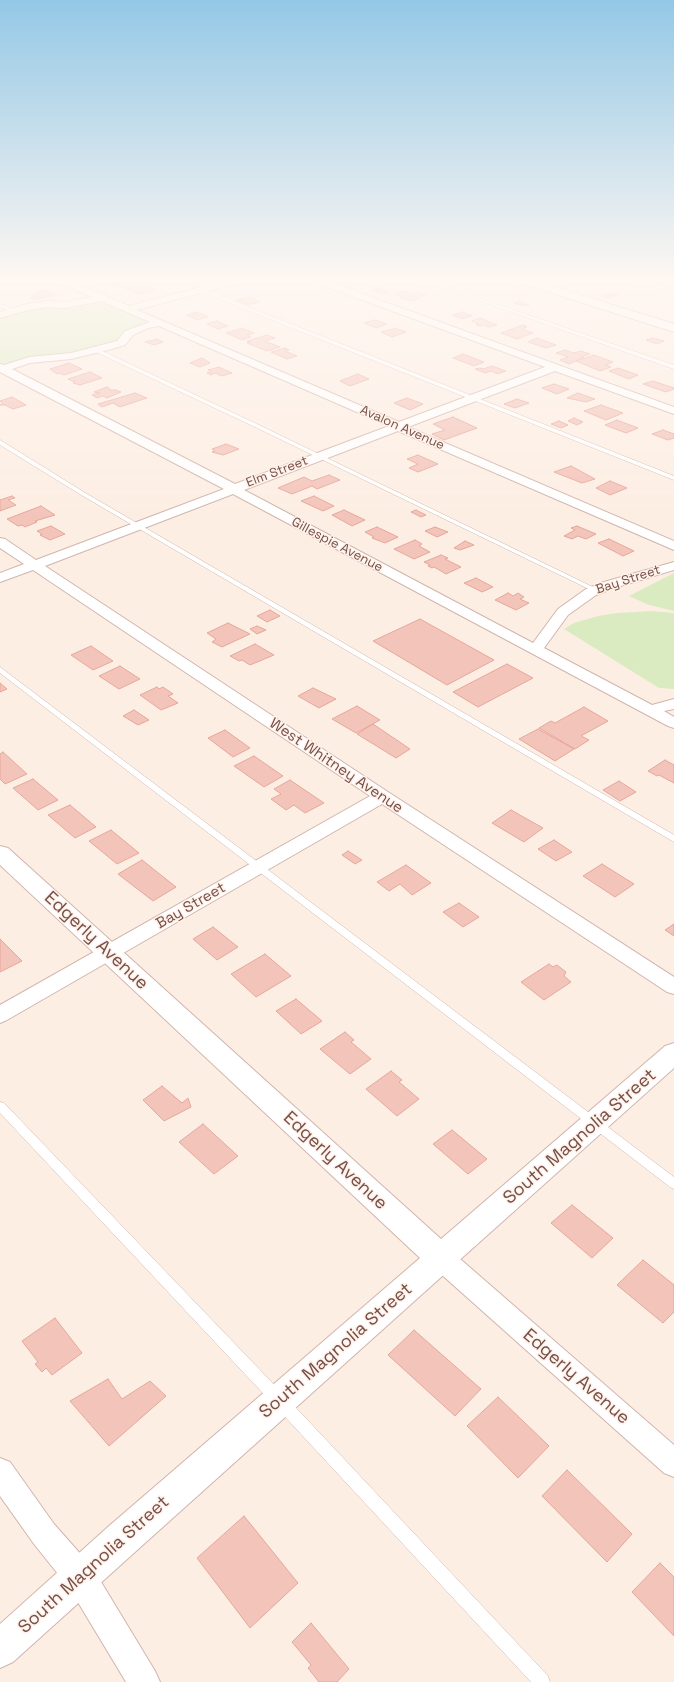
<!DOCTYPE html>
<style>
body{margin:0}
canvas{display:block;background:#fdeee3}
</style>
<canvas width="674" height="1682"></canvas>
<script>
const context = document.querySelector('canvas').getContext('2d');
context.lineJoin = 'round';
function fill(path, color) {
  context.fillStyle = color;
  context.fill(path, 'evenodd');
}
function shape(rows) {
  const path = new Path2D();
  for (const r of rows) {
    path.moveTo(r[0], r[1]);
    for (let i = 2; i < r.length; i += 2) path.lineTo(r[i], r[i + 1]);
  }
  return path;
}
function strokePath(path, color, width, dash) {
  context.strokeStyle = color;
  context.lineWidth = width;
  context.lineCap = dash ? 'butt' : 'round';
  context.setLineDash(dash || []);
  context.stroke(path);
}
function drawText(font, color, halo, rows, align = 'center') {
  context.font = font + ' "Space Grotesk",sans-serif';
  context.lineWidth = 3;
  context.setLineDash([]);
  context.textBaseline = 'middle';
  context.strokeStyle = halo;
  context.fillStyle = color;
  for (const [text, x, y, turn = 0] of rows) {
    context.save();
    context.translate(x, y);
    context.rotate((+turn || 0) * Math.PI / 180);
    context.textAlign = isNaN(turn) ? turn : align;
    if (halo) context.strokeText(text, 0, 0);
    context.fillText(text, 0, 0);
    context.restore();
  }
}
fill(shape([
 [102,298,158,323,143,326,122,340,86,352,0,366,0,316,18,310],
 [674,573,674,611,649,605,629,596],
 [651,611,674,613,674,689,659,688,564,629,574,623,598,616,617,613]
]), '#dbebc1');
const building = shape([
 [123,281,132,281,155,290,138,294,112,284,123,281],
 [376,288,389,292,384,294,371,290,376,288],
 [44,290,55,295,35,300,30,298,36,296,33,295,35,294,34,293,44,290],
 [404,291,411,294,416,292,426,295,414,301,407,300,399,298,403,297,395,294,404,291],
 [610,293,618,295,609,298,601,296,610,293],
 [248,297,260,302,248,305,236,300,248,297],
 [519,301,529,305,524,306,514,303,519,301],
 [197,312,208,317,197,320,186,315,197,312],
 [463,312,472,316,462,319,452,315,463,312],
 [480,318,497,325,489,327,484,325,481,326,476,325,479,324,472,321,480,318],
 [375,320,387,324,376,328,364,323,375,320],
 [217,321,228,326,218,329,207,324,217,321],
 [523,325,527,327,522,329,533,333,517,339,501,333,523,325],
 [242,328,254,333,247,335,251,337,242,340,226,333,242,328],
 [395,328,406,332,392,337,381,332,395,328],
 [267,335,275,338,265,341,280,347,267,351,247,343,251,342,247,341,267,335],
 [537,338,556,345,546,348,528,342,537,338],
 [653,338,664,341,657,344,646,340,653,338],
 [157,339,163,342,154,345,145,342,157,339],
 [285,348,289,350,285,351,297,356,287,359,271,352,285,348],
 [565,350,574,353,581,351,590,354,581,357,584,358,569,364,560,360,568,357,556,353,565,350],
 [463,354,484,362,474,366,453,358,463,354],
 [594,355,613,362,606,365,611,367,600,371,576,361,594,355],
 [202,358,210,363,200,367,190,363,202,358],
 [69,363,82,369,64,375,59,373,57,374,50,369,69,363],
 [492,366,506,371,498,374,491,371,485,373,475,369,480,368,483,369,492,366],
 [219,367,232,373,222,376,215,373,211,375,207,373,211,372,208,370,219,367],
 [618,368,638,375,629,379,609,371,618,368],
 [90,372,102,378,80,385,73,383,75,382,68,379,90,372],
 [358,374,369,379,350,386,340,381,358,374],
 [653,381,674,388,674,389,666,392,643,384,653,381],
 [554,384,569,389,557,394,542,388,554,384],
 [107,387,111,390,116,390,121,392,107,398,103,396,97,398,92,395,100,393,94,392,107,387],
 [135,393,147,398,120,407,113,403,102,407,98,404,135,393],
 [578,393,595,399,586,402,567,398,578,393],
 [12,397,26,405,13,409,5,405,0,405,3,404,0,401,12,397],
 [407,398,423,404,410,410,394,403,407,398],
 [517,399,529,403,515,408,504,404,517,399],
 [601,405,623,413,606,420,584,411,601,405],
 [453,417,477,428,444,440,432,434,445,430,433,424,453,417],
 [574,418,583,422,577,425,568,421,574,418],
 [617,420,638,428,626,433,605,425,617,420],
 [559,421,568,425,561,428,551,424,559,421],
 [663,430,674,434,674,438,668,440,652,434,663,430],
 [226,444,239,449,223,455,212,452,215,451,212,449,226,444],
 [418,455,438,464,418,472,409,468,418,464,407,459,418,455],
 [571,466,595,479,582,483,554,472,571,466],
 [329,475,340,480,317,489,312,486,292,494,278,488,304,477,312,481,329,475],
 [610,481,627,488,610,495,596,488,610,481],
 [12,496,15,498,8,500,16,505,0,511,0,500,12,496],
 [314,496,334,506,323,511,301,501,314,496],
 [41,506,55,515,35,521,37,522,25,527,22,525,18,526,7,519,41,506],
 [344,510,365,520,352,526,332,515,344,510],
 [416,510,426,515,421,517,411,512,416,510],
 [51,526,65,534,50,540,40,535,42,534,37,531,51,526],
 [577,526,596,534,586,539,578,536,572,539,564,536,575,530,571,528,577,526],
 [377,527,398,537,385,543,372,538,374,537,365,532,377,527],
 [435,527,448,532,437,537,425,531,435,527],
 [609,539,634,551,623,556,598,543,609,539],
 [415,540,422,544,419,546,430,552,414,559,394,549,415,540],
 [465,541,474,545,460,550,454,548,465,541],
 [441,555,448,558,445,559,461,567,446,574,434,567,432,568,428,566,430,565,424,562,441,555],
 [476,578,493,587,482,592,464,583,476,578],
 [508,593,513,596,518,593,524,597,520,599,529,603,516,610,495,600,508,593],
 [270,610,280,616,267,622,257,616,270,610],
 [420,619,494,660,447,685,373,641,420,619],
 [228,623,250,634,222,647,212,642,216,639,207,633,228,623],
 [257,626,266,630,257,634,250,629,257,626],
 [255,644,274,655,250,665,242,660,239,661,230,656,255,644],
 [91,646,113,661,93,670,71,655,91,646],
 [507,664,533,678,478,707,453,692,507,664],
 [120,666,140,679,119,689,99,676,120,666],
 [0,683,7,689,0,692,0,683],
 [157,687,159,689,163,687,173,694,168,696,178,703,161,710,140,695,157,687],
 [313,688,336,699,319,708,298,696,313,688],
 [357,706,380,720,356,733,332,719,357,706],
 [584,707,608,721,581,736,589,740,575,749,539,728,551,721,555,723,584,707],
 [134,710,149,720,138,725,123,716,134,710],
 [373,724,410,749,396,758,357,734,373,724],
 [538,729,574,749,555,761,519,739,538,729],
 [225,730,250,748,233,757,208,738,225,730],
 [3,752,27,774,5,784,0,779,0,754,3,752],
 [254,756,283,776,264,787,234,766,254,756],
 [665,760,674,765,674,783,659,775,657,776,648,771,665,760],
 [33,779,58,800,38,810,13,788,33,779],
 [290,780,324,803,305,813,294,805,286,810,271,799,281,794,274,789,290,780],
 [619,781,636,792,620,801,603,790,619,781],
 [70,805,96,827,75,838,48,815,70,805],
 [511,810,543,828,524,842,492,823,511,810],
 [111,830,139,853,117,864,89,841,111,830],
 [554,840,572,852,556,861,538,849,554,840],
 [348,851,362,860,355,864,342,855,348,851],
 [142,860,176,887,153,901,118,874,142,860],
 [602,864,634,884,615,897,583,876,602,864],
 [406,865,431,883,412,895,400,884,389,891,377,882,406,865],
 [459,903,479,917,463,927,443,912,459,903],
 [674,924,674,936,665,930,674,924],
 [213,927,238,947,217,960,193,939,213,927],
 [0,939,22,961,0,972,0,939],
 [265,954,291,976,256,997,231,974,265,954],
 [549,964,553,967,557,965,566,972,564,976,571,982,544,1000,521,982,549,964],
 [296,999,322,1021,301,1034,276,1011,296,999],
 [345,1032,354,1040,351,1042,371,1059,350,1074,320,1049,345,1032],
 [391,1071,402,1080,399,1082,419,1099,397,1116,366,1089,391,1071],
 [162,1086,182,1103,188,1098,191,1107,164,1121,143,1100,162,1086],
 [203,1124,238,1156,214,1174,179,1142,203,1124],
 [452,1130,487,1159,468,1174,433,1144,452,1130],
 [572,1205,613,1238,592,1258,551,1223,572,1205],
 [643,1260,674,1285,674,1312,663,1323,617,1285,643,1260],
 [55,1318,82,1353,52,1375,46,1368,42,1372,35,1364,38,1362,22,1341,55,1318],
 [414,1330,481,1389,455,1416,388,1355,414,1330],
 [108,1379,122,1399,150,1381,166,1396,109,1446,70,1401,108,1379],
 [498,1397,549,1446,518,1478,467,1426,498,1397],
 [567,1470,632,1534,607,1562,542,1496,567,1470],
 [244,1516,298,1583,250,1628,197,1558,244,1516],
 [660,1563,674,1577,674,1636,632,1592,660,1563],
 [311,1623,349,1669,337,1682,319,1682,308,1668,311,1665,292,1642,311,1623]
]);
fill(building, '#f3c4ba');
strokePath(building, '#e7a69a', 1);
const service = shape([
 [201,281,207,281,218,286,214,287,201,281],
 [423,281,429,281,674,365,674,369,423,281],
 [637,281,643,281,674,291,674,293,637,281],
 [199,289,203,289,674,476,674,480,199,291,199,289],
 [0,304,15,310,15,311,11,312,0,307,0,304],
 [94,349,98,349,259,425,599,590,595,592,593,591,255,427,94,351,94,349],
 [0,440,87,494,674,835,674,842,83,496,0,445,0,440],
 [0,667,674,1177,674,1189,670,1187,0,673,0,667],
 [0,1102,4,1103,284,1395,548,1676,550,1682,531,1682,274,1405,0,1113,0,1102]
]);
const minor = shape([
 [59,281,70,281,129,306,225,281,239,281,238,283,137,310,399,422,545,367,316,283,315,281,327,281,674,407,674,414,555,371,408,427,674,541,674,550,398,431,244,490,533,643,558,609,586,589,604,582,674,562,674,570,614,588,596,595,568,615,544,648,652,705,674,699,674,709,664,711,674,717,674,728,668,726,233,494,45,566,388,792,674,977,674,994,667,992,382,804,7,1020,0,1023,0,1005,370,796,33,570,0,582,0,573,24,564,0,548,0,538,5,539,36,560,224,489,0,372,0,364,4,365,29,357,71,353,117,341,125,331,150,322,101,301,65,308,48,307,28,310,0,318,0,312,27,304,48,301,65,302,92,297,60,283,59,281],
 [159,326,389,426,235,484,12,369,30,363,71,359,112,349,125,345,133,335,148,328,159,326],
 [442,1248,451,1251,674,1445,674,1477,664,1473,433,1267,430,1259,433,1251,442,1248],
 [0,1458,10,1462,54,1524,92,1567,155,1671,160,1682,126,1682,70,1589,34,1544,0,1496,0,1458]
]);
const tertiary = shape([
 [519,281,536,281,674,324,674,332,521,283,519,281],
 [0,846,8,848,441,1239,665,1046,674,1043,674,1068,454,1265,453,1268,449,1270,135,1552,13,1662,0,1668,0,1624,109,1526,420,1258,0,865,0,846]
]);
strokePath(service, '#d1b5ac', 1);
strokePath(minor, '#d1b5ac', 2);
strokePath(tertiary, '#d1b5ac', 2);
fill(service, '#fff');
fill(minor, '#fff');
fill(tertiary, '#fff');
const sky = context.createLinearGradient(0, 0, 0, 516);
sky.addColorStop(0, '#94c8e6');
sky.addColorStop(0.54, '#fef7f2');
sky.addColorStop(1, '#fef7f200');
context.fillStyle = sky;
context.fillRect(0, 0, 674, 516);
drawText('13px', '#764f48', '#fff2ea', [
 ["Avalon Avenue",402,428,24],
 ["Elm Street",277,472,-21],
 ["Gillespie Avenue",337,545,28],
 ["Bay Street",628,580,-18]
]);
drawText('15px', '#764f48', '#fff2ea', [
 ["West Whitney Avenue",336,766,34],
 ["Bay Street",191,906,-30]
]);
drawText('18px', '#764f48', '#fff2ea', [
 ["Edgerly Avenue",96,941,43],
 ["South Magnolia Street",580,1137,-41],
 ["Edgerly Avenue",335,1161,43],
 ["South Magnolia Street",336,1351,-41],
 ["Edgerly Avenue",576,1377,41],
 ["South Magnolia Street",94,1565,-42]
]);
</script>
